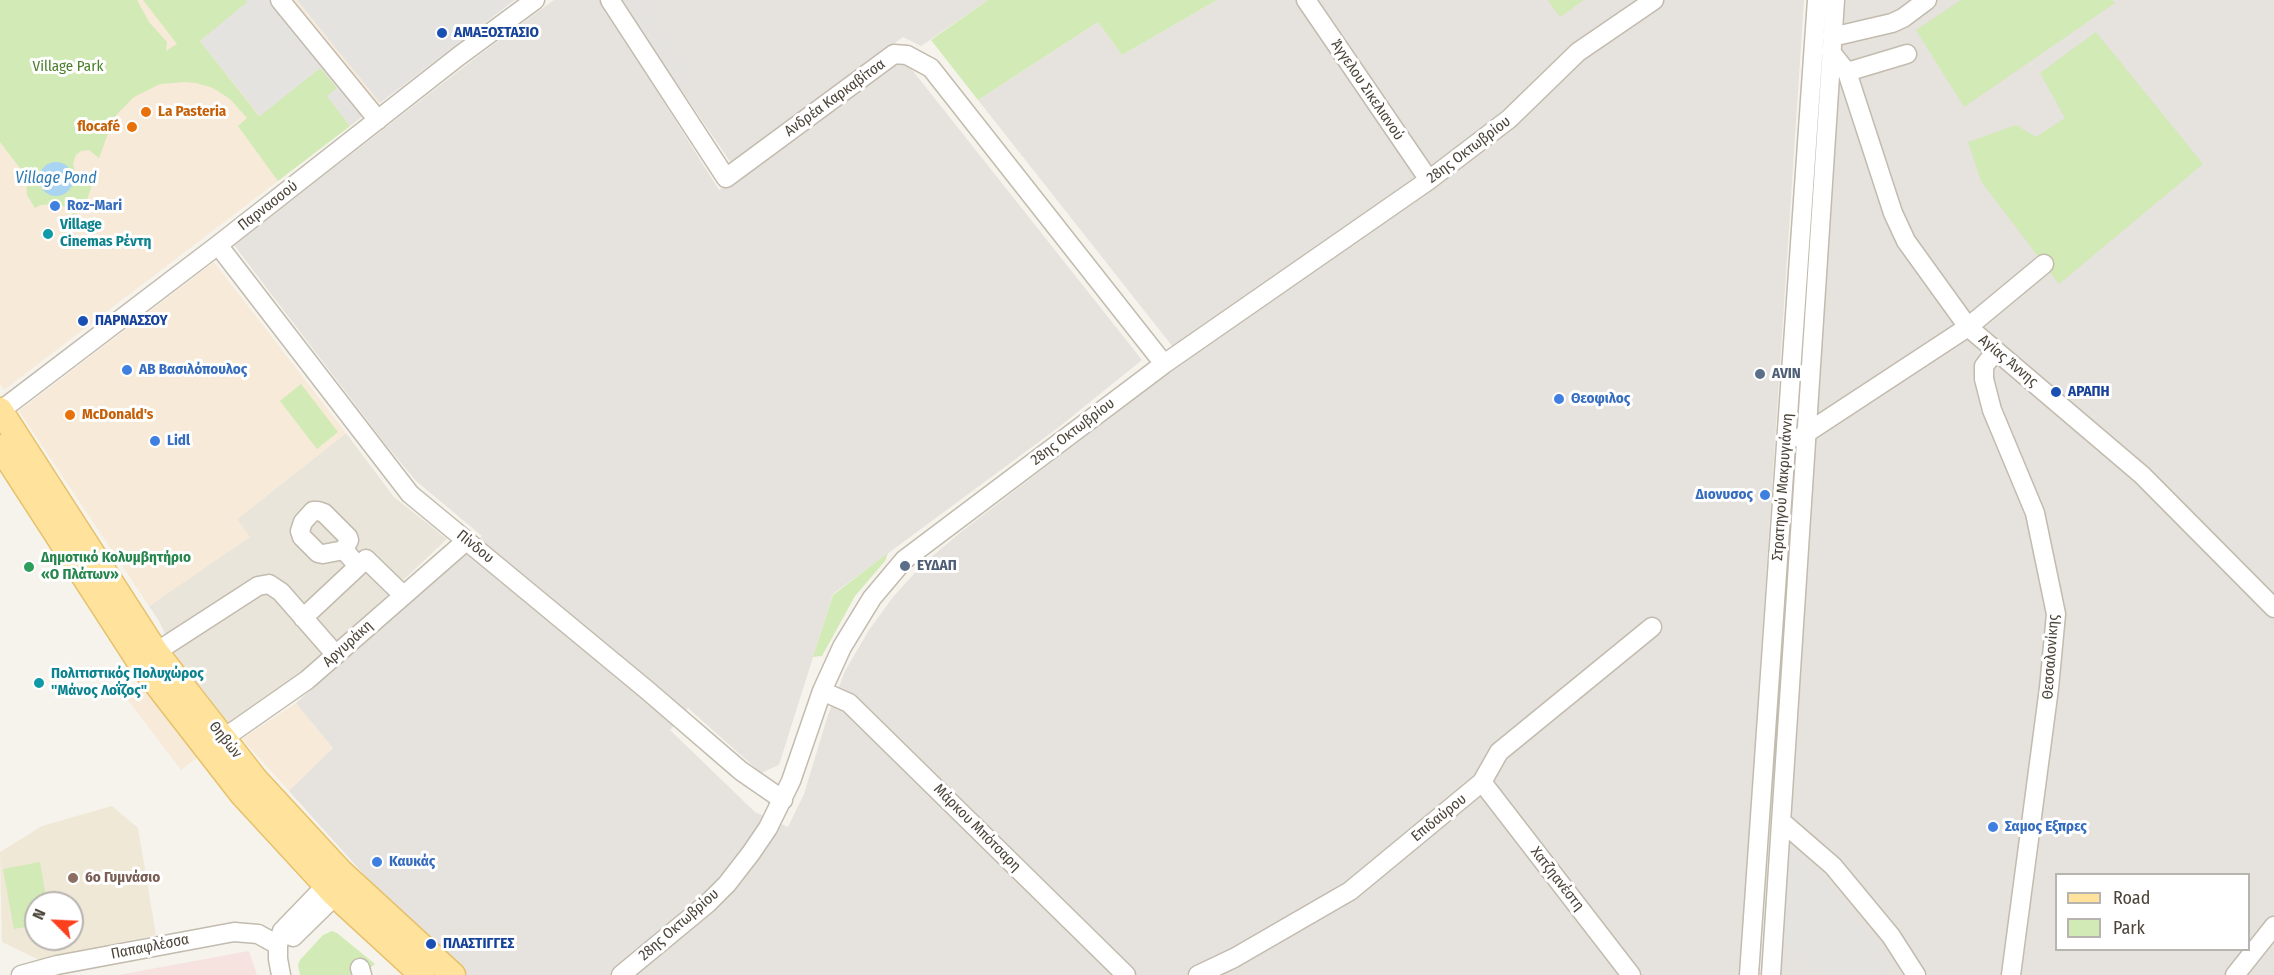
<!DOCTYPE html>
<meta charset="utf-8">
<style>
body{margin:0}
#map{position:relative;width:2274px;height:975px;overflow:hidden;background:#f6f3ec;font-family:"Fira Sans Condensed",sans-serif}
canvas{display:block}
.legend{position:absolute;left:2055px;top:873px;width:195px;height:78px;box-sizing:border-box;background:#fff;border:2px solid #b7b4b0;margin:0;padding:8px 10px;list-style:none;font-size:18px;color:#4b4439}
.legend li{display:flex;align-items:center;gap:12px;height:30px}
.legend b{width:30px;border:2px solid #b7b4b0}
.north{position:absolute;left:24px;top:891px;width:60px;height:60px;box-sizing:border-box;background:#fff;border:2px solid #b7b4b0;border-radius:50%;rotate:294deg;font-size:16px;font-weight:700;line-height:24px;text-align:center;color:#4b4439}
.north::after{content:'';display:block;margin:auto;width:21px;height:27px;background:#fc3f1d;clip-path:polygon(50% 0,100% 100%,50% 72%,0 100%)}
</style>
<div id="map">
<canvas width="2274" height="975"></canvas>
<ul class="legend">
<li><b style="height:8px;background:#ffe39c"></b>Road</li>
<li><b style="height:16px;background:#d2eab5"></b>Park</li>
</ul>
<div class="north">N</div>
</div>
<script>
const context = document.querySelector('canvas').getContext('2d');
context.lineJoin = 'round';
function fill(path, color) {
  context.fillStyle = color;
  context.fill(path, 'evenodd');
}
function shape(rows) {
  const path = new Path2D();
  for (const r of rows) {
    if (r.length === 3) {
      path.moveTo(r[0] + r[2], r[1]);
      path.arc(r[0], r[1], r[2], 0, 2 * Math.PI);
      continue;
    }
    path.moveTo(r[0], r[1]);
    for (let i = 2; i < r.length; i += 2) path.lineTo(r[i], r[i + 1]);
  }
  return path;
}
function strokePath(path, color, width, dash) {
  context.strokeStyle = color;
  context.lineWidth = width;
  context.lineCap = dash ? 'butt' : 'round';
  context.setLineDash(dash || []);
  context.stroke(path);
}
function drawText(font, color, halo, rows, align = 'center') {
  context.font = font + ' "Fira Sans Condensed",sans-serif';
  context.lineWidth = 6;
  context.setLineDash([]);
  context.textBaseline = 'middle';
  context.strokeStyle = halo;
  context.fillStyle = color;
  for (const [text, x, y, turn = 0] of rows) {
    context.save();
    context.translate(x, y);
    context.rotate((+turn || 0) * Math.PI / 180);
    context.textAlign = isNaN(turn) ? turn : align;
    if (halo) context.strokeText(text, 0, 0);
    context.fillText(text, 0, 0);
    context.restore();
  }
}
fill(shape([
 [346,433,394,497,447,539,310,668,230,723,216,716,176,658,159,621,149,606,249,537,237,519]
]), '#eae5da');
fill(shape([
 [0,0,297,0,380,103,4,390,0,384],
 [214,262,346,433,237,519,250,537,149,606,19,411],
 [146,686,198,757,181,770,128,700],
 [296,703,333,748,289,791,242,739]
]), '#f7ead8');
fill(shape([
 [554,0,600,0,719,190,894,60,902,62,909,66,1142,360,1059,427,833,594,779,765,761,773,688,708,670,730,755,812,788,827,804,794,828,715,845,671,869,630,893,597,923,564,961,532,1184,361,978,100,1098,22,1122,55,1217,0,1804,0,1740,975,465,975,412,928,289,791,333,748,296,703,482,536,416,481,386,445,234,245,478,56],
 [620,0,988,0,921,46,903,37,731,163],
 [1845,0,2274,0,2274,975,1779,975],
 [2056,874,2248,874,2248,950,2056,950]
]), '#e6e2dd');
fill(shape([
 [112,806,138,828,156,935,39,960,2,942,0,852,42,826],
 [36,903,72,903,72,939,36,939]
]), '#efe8d6');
fill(shape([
 [249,951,257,975,118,975]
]), '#f6e3e0');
fill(shape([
 [0,0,137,0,149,22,167,42,166,51,177,44,143,0,246,0,248,2,200,41,259,116,320,68,337,88,327,96,350,126,278,181,238,126,247,118,230,99,213,88,196,83,185,82,160,84,134,97,118,113,111,125,99,158,89,150,81,151,76,155,73,163,75,172,80,176,89,178,90,181,91,188,86,203,74,215,65,207,57,204,41,205,35,208,27,195,26,176,0,142],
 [988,0,1217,0,1122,55,1098,22,978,100,931,40],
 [1548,0,1584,0,1560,17],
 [1961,0,2112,0,2115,3,1964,107,1916,30],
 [2096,32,2203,164,2059,284,1981,181,1968,142,2016,125,2036,137,2065,118,2040,73],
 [301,384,338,432,317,449,280,401],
 [888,553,885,561,855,596,822,656,813,657,833,595],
 [40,862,47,903,36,903,36,925,14,929,3,869],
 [332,931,337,933,375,964,370,968,349,975,300,975,298,965,300,960,323,935]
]), '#d2eab5');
fill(shape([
 [246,0,290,0,376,106,350,126,327,96,337,88,320,68,260,116,200,41,247,2],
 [297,0,515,0,380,103],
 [622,0,644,0,695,81,682,89],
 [1788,834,1891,965,1882,975,1818,975,1782,939]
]), '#e5e3e0');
fill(shape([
 [56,179,17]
]), '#a9d4f2');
const minor = shape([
 [280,0,378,120],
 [610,0,726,178,894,54,907,55,931,68,1164,364],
 [1306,0,1429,180],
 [1832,37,1892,23,1903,18,1927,0],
 [1831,52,1847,72,1893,213,1906,241,1968,327,2142,475,2274,608],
 [1847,72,1907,54],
 [218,245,410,494,647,690,741,771,783,800],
 [1995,352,1984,366,1984,379,1992,410,2035,513,2056,614,2049,688,2011,975],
 [0,411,218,245,459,56,535,0],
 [1799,438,1968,327,2044,264],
 [344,550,323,554,318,553,302,537,300,531,303,522,313,511,318,511,324,513,348,537,349,540,344,550,358,566],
 [303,618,366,559,403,595],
 [156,652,258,586,269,584,281,592,336,655],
 [822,691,849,703,1126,975],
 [224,738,307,680,466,541],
 [1482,782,1631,975],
 [1781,821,1833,866,1891,936,1916,975],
 [293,937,344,887],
 [360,968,362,975],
 [21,975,57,965,234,932,258,934,278,945],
 [281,975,278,959,278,945,282,931,335,876],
 [621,975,708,903,727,884,751,853,768,828,791,781,822,691,842,647,872,598,904,560,1164,364,1429,180,1509,119,1578,52,1654,0],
 [1198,975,1234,958,1350,891,1482,782,1499,752,1652,627],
 [1749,975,1817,0],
 [1771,975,1835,0],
 [2235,975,2274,926]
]);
const major = shape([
 [0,410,156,652,256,780,340,871,453,975],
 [0,447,140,663,241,793,335,895,422,975]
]);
strokePath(minor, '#c2bbae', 21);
strokePath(major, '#e6c16a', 27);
strokePath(minor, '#fff', 18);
strokePath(major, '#ffe39c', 24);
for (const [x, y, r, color] of [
 [442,33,6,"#1a4fb4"],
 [146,112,6,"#e8710a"],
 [132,127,6,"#e8710a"],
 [55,206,6,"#3f7fe0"],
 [48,234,6,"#0f9aa8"],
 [83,321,6,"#1a4fb4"],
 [127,370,6,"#3f7fe0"],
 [1760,374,6,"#5c6f8a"],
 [2056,392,6,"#1a4fb4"],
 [1559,399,6,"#3f7fe0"],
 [70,415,6,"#e8710a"],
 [155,441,6,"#3f7fe0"],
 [1765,495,6,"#3f7fe0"],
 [905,566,6,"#5c6f8a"],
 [29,567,6,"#2e9e5b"],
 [39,683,6,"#0f9aa8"],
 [1993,827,6,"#3f7fe0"],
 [377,862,6,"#3f7fe0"],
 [73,878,6,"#8d6e63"],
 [431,944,6,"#1a4fb4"]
]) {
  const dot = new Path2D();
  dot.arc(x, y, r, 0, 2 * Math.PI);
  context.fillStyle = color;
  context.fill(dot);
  strokePath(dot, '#fff', 2);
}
drawText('bold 15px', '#164399', '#fff', [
 ["ΑΜΑΞΟΣΤΑΣΙΟ",454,33],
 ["ΠΑΡΝΑΣΣΟΥ",95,321],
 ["ΑΡΑΠΗ",2068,392],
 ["ΠΛΑΣΤΙΓΓΕΣ",443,944]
], 'left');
drawText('15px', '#4a7f2a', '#fff', [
 ["Village Park",68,67]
]);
drawText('15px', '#4b4439', '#fff', [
 ["Άγγελου Σικελιανού",1367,90,56],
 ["Ανδρέα Καρκαβίτσα",835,98,-36],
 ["28ης Οκτωβρίου",1469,150,-37],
 ["Παρνασσού",268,206,-38],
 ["Αγίας Άννης",2008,361,40],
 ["28ης Οκτωβρίου",1073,432,-37],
 ["Στρατηγού Μακρυγιάννη",1783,487,-86],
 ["Πίνδου",475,547,39],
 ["Αργυράκη",348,644,-42],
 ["Θεσσαλονίκης",2051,657,-86],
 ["Θηβών",225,740,51],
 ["Επιδαύρου",1439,818,-39],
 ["Μάρκου Μπότσαρη",977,828,45],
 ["Χατζηανέστη",1557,879,52],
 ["28ης Οκτωβρίου",679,925,-41],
 ["Παπαφλέσσα",150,947,-11]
]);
drawText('bold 15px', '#c56008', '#fff', [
 ["La Pasteria",158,112],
 ["flocafé",120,127,"right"],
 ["McDonald's",82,415]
], 'left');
drawText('bold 15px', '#366cbe', '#fff', [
 ["Roz-Mari",67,206],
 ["ΑΒ Βασιλόπουλος",139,370],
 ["Θεοφιλος",1571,399],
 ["Lidl",167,441],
 ["Διονυσος",1753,495,"right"],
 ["Σαμος Εξπρες",2005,827],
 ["Καυκάς",389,862]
], 'left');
drawText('bold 15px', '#0d838f', '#fff', [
 ["Village",60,225],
 ["Cinemas Ρέντη",60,242],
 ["Πολιτιστικός Πολυχώρος",51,674],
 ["\"Μάνος Λοΐζος\"",51,691]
], 'left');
drawText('bold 15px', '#4e5e75', '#fff', [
 ["AVIN",1772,374],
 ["ΕΥΔΑΠ",917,566]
], 'left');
drawText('bold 15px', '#27864d', '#fff', [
 ["Δημοτικό Κολυμβητήριο",41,558],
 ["«Ο Πλάτων»",41,575]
], 'left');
drawText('bold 15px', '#785e54', '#fff', [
 ["6ο Γυμνάσιο",85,878]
], 'left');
drawText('italic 16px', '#2e7ab2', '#fff', [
 ["Village Pond",56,179]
]);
</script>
